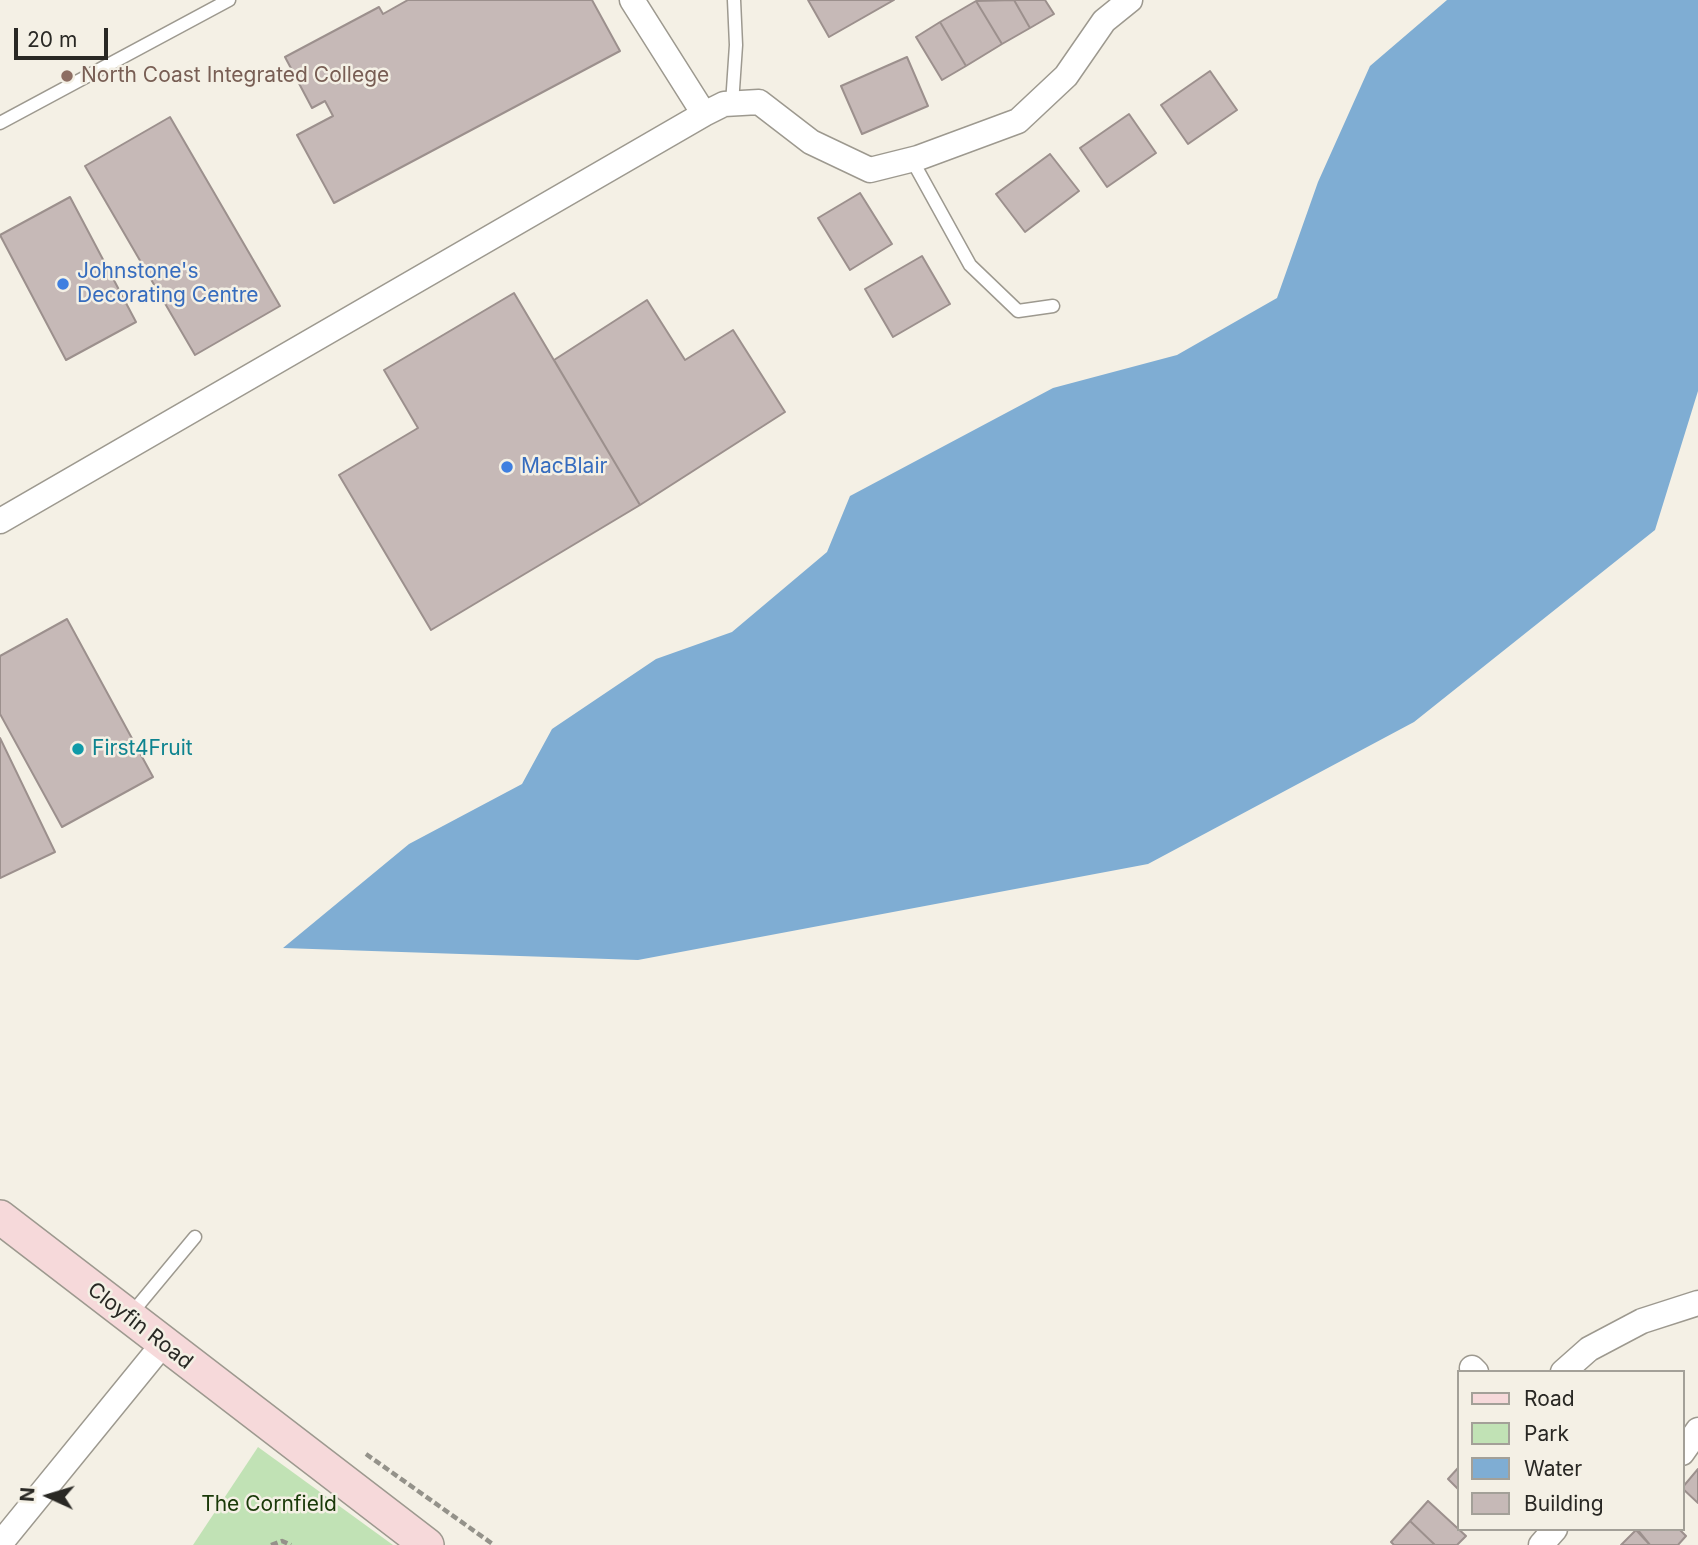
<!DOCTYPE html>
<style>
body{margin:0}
#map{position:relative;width:1698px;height:1545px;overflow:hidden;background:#f4f0e5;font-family:Inter,sans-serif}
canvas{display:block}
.legend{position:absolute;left:1457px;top:1370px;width:228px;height:161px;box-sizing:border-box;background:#f4f0e5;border:2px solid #a3a098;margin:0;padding:9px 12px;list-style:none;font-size:21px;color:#292824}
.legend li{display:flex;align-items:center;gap:14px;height:35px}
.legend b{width:35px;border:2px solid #a3a098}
.north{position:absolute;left:14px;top:1461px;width:70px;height:70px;-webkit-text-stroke:5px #f4f0e5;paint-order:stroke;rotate:274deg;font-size:19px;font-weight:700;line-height:28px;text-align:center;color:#292824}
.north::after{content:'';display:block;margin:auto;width:24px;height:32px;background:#292824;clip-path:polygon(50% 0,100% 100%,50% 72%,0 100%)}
.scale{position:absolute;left:14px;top:28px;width:94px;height:32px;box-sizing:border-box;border:4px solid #292824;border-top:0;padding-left:9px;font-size:21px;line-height:24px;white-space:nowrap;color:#292824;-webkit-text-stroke:5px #f4f0e5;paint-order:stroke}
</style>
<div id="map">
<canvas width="1698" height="1545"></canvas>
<ul class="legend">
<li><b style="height:9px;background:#f6d9da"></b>Road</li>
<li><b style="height:19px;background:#c1e2b5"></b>Park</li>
<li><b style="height:19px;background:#7fadd3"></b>Water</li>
<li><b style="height:19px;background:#c6b9b7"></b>Building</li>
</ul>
<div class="north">N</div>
<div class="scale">20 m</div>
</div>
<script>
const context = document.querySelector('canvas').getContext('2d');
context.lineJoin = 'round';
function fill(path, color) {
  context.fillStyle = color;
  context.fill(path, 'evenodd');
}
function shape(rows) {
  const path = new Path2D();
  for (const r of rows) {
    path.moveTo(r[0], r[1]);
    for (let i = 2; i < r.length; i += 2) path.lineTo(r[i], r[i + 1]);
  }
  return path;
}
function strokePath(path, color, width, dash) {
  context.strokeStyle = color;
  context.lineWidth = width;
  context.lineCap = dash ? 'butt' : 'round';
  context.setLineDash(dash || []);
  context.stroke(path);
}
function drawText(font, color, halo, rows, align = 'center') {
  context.font = font + ' Inter,sans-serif';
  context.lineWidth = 5;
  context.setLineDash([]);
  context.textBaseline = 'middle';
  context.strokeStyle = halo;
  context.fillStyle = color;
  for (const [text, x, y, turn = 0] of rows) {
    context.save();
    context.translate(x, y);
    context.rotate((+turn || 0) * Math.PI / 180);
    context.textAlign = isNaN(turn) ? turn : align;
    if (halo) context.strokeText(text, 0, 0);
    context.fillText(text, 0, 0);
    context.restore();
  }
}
fill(shape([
 [258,1447,393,1545,193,1545]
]), '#c1e2b5');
fill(shape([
 [1447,0,1698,0,1698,391,1655,530,1414,722,1148,864,638,960,283,948,409,844,522,784,552,729,656,659,732,632,827,552,850,496,1053,388,1177,355,1277,298,1318,182,1370,66]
]), '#7fadd3');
const building = shape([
 [408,0,592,0,620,51,334,203,297,135,333,116,325,101,312,108,285,57,379,7,383,14,408,0],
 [808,0,894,0,829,37,808,0],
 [1014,0,1045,0,1054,14,1030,28,1014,0],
 [1014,0,1030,28,1002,44,976,1,1014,0],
 [976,1,1002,44,966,66,940,22,976,1],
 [940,22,966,66,942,80,916,37,940,22],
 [907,57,928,106,862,134,841,86,907,57],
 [1210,71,1237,110,1188,144,1161,105,1210,71],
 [1129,114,1156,153,1107,187,1080,148,1129,114],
 [170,117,280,306,195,355,85,166,170,117],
 [1050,154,1079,191,1025,232,996,194,1050,154],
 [860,193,892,244,850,270,818,218,860,193],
 [70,197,136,322,66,360,0,235,70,197],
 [922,256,950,304,893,337,865,289,922,256],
 [514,293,640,505,431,630,339,475,418,428,384,370,514,293],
 [647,300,685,360,733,330,785,412,640,505,554,360,647,300],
 [67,619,153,777,62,827,0,714,0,656,67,619],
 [0,738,55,852,0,878,0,738],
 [1458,1468,1458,1489,1448,1479,1458,1468],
 [1698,1469,1698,1503,1682,1488,1698,1469],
 [1428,1501,1466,1536,1457,1545,1435,1545,1410,1521,1428,1501],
 [1410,1521,1435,1545,1394,1545,1391,1542,1410,1521],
 [1637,1529,1679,1529,1686,1536,1678,1545,1650,1545,1637,1529],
 [1636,1530,1650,1545,1621,1545,1636,1530]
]);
fill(building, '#c6b9b7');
strokePath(building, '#9c908d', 2);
const lane = shape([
 [732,104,736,45,734,0],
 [0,123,229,0],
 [912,160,970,265,1018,311,1053,306],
 [131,1314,195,1237]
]);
const street = shape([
 [704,114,724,104,759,102,811,142,870,170,918,158,1018,121,1066,76,1104,21,1130,0],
 [0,521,704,114,632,0],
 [1472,1368,1476,1372],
 [1563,1372,1589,1349,1642,1321,1698,1303],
 [1682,1453,1698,1430],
 [0,1544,163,1344],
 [1541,1545,1555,1529]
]);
const secondary = shape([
 [0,1217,427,1545]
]);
strokePath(lane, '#9d998f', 15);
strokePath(street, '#9d998f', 27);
strokePath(secondary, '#9d998f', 36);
strokePath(shape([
 [366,1454,494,1545],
 [271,1545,282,1541,291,1545]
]), '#94928a', 4.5, [7, 3.5]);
strokePath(lane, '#fff', 12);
strokePath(street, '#fff', 24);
strokePath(secondary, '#f6d9da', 33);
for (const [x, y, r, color] of [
 [67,76,7,"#8d6e63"],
 [63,284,7,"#3f7fe0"],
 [507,467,7,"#3f7fe0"],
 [78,749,7,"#0f9aa8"]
]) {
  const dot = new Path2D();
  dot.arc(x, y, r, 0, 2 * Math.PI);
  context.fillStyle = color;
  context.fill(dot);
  strokePath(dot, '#f4f0e5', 2.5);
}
drawText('21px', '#785e54', '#f4f0e5', [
 ["North Coast Integrated College",81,76]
], 'left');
drawText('21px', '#366cbe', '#f4f0e5', [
 ["Johnstone's",77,272],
 ["Decorating Centre",77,296],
 ["MacBlair",521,467]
], 'left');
drawText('21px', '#0d838f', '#f4f0e5', [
 ["First4Fruit",92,749]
], 'left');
drawText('21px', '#292824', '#f4f0e5', [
 ["Cloyfin Road",140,1326,38]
]);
drawText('21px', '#193908', '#f4f0e5', [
 ["The Cornfield",269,1505]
]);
</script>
